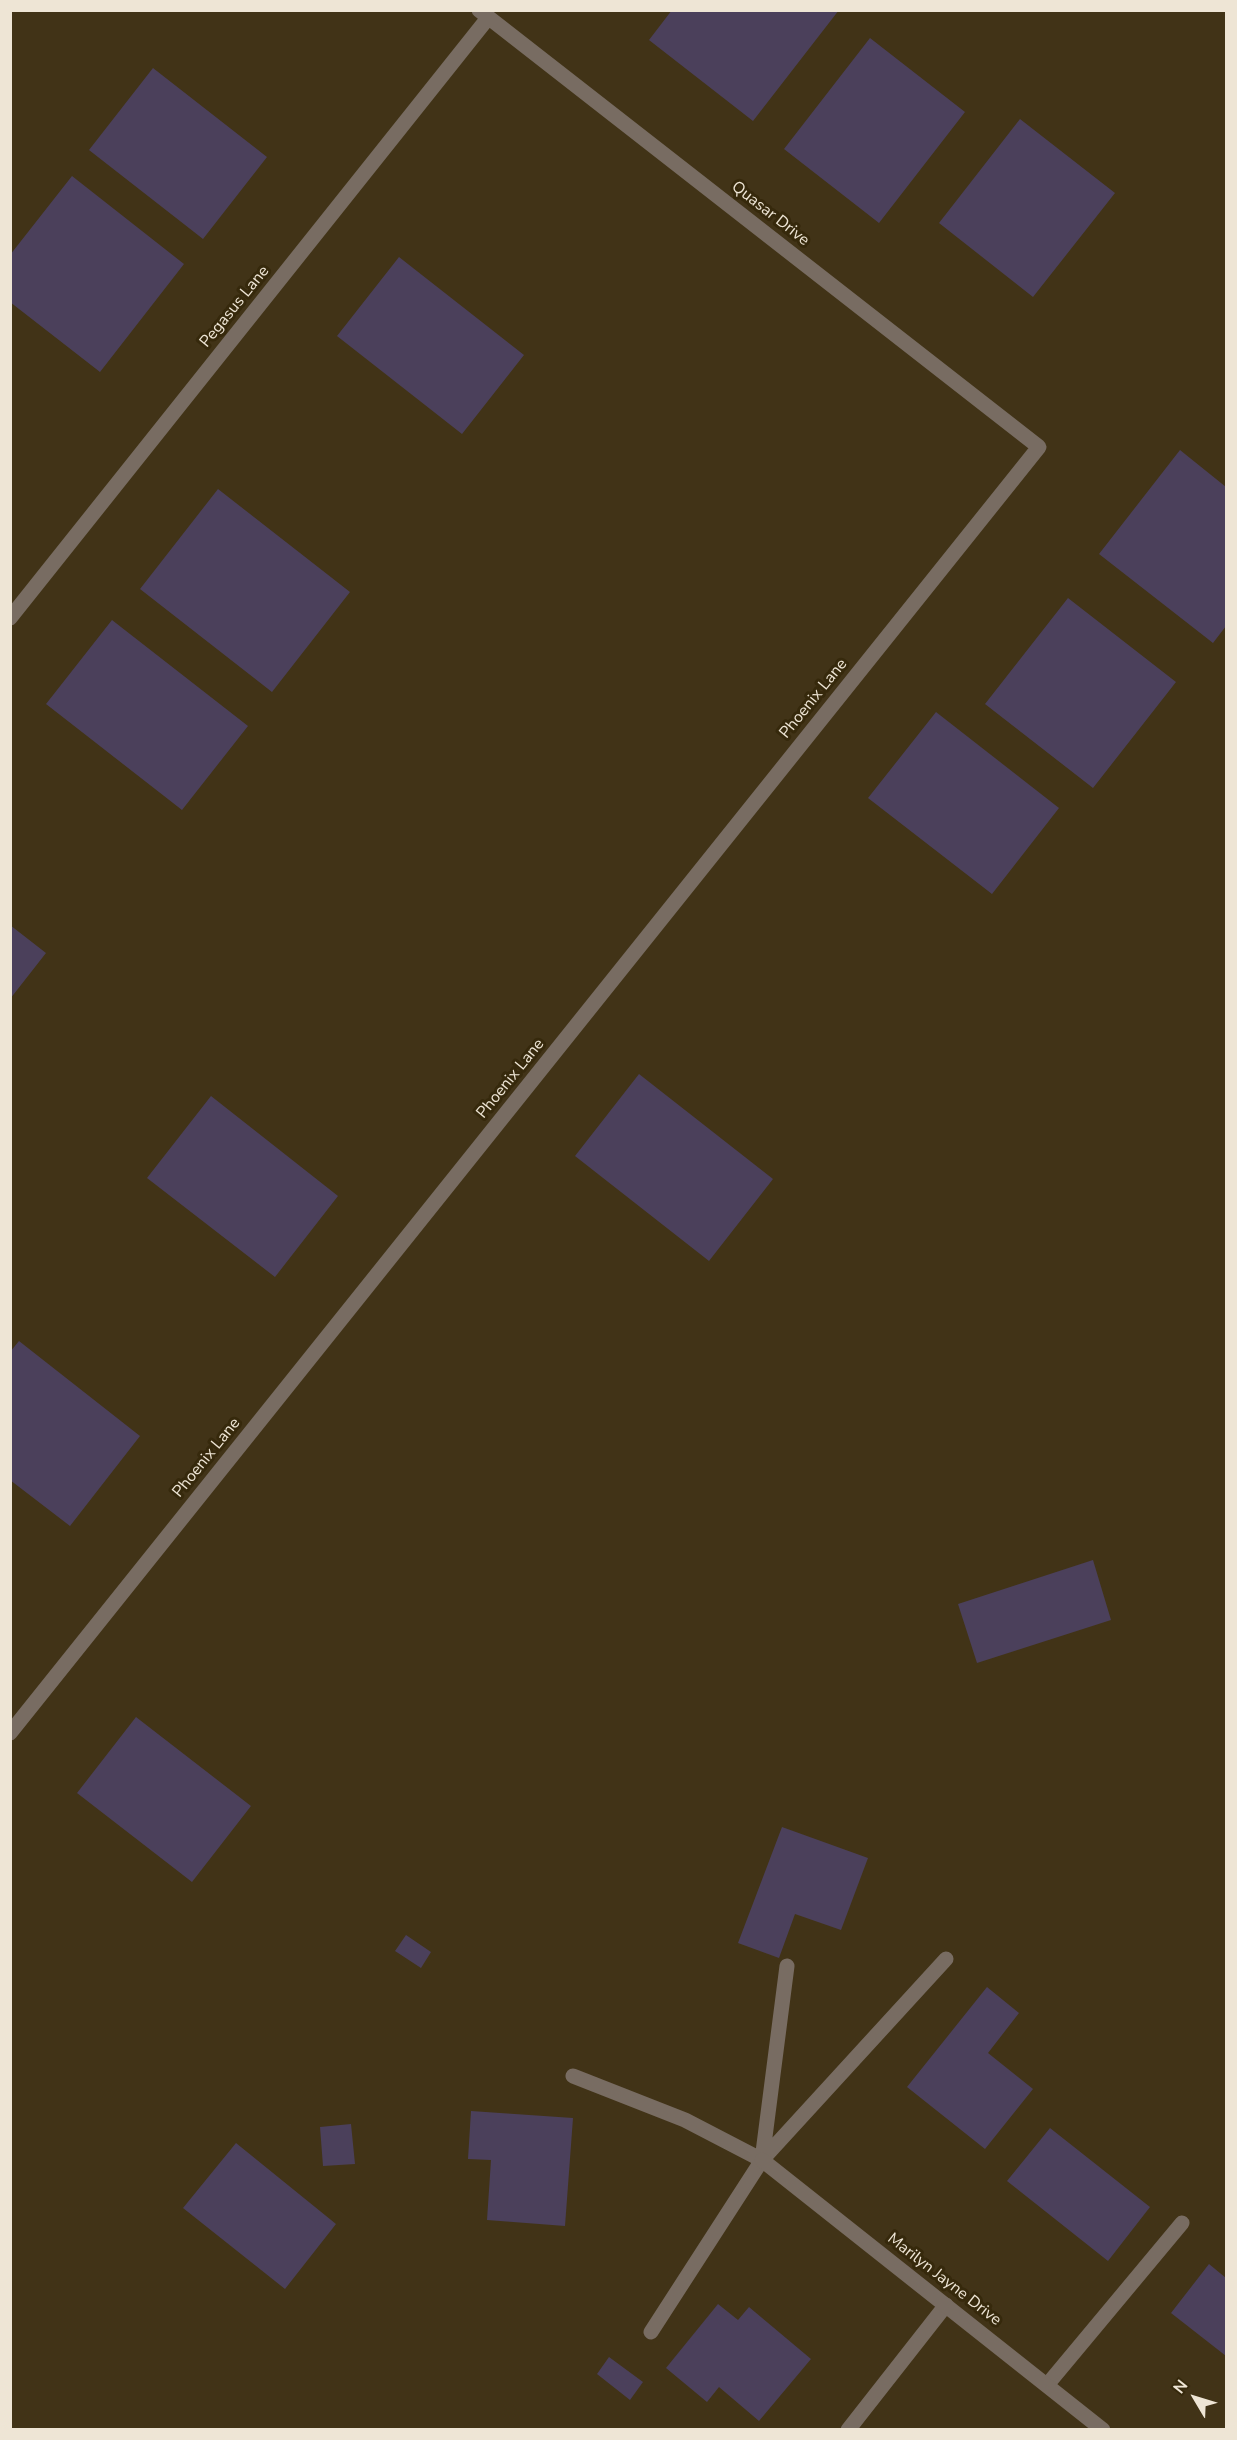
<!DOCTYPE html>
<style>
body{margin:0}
#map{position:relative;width:1237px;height:2440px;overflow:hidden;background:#413317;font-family:"Nunito Sans",sans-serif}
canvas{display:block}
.frame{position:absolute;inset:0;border:12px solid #eee5d5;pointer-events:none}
.north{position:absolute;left:1165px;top:2368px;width:60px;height:60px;-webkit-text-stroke:4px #36290c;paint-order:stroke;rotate:308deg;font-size:16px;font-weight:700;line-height:24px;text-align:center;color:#eee5d5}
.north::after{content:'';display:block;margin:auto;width:21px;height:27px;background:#eee5d5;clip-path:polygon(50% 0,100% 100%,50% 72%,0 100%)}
</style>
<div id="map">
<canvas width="1237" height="2440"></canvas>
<div class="frame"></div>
<div class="north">N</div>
</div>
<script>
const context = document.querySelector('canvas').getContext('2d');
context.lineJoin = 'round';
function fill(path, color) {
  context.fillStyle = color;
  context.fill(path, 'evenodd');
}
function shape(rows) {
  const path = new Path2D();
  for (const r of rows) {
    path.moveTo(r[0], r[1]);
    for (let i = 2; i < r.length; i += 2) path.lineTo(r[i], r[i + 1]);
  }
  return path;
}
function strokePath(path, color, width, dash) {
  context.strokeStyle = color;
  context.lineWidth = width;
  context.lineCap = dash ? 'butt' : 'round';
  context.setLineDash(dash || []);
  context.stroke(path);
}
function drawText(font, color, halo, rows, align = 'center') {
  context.font = font + ' "Nunito Sans",sans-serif';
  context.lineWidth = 6;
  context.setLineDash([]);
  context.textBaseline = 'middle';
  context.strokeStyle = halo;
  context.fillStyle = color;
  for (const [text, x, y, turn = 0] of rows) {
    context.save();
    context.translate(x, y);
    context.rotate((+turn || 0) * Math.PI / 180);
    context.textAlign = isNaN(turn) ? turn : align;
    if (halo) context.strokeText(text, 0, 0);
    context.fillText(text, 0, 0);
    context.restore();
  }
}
fill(shape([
 [672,10,839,10,753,121,649,40],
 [870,38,965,112,879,223,784,149],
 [153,68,267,157,203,239,89,150],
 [1020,119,1115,193,1033,297,939,223],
 [72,176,184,264,100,372,10,302,10,255],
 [399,257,524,355,462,434,337,336],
 [1180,450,1226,487,1226,626,1213,643,1099,554],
 [218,489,350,592,272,692,140,589],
 [1068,598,1176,682,1093,788,985,704],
 [112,620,248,726,182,810,46,704],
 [936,712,1059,808,992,894,868,798],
 [10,925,46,953,10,999],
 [639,1074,773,1179,709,1261,575,1156],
 [211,1096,338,1196,275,1277,147,1178],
 [19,1341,140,1436,70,1526,10,1480,10,1352],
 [1093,1560,1111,1620,977,1663,958,1604],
 [136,1717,251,1806,192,1882,77,1793],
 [782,1827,868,1858,841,1930,795,1914,779,1958,738,1943],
 [406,1935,431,1952,421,1968,395,1951],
 [987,1987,1019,2013,988,2053,1033,2089,985,2149,907,2087],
 [471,2111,573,2118,565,2226,487,2220,491,2160,468,2159],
 [351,2124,355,2164,323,2166,320,2127],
 [1050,2128,1150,2207,1108,2261,1007,2181],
 [236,2143,336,2224,285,2289,183,2208],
 [1209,2264,1226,2278,1226,2356,1171,2313],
 [718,2304,738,2320,749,2307,811,2359,759,2421,719,2387,707,2402,666,2368],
 [609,2357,643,2382,630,2400,597,2374]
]), '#4b405b');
strokePath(shape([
 [573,2076,685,2120,762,2160,787,1966],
 [651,2332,762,2160,946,1959],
 [1047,2385,1182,2223],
 [848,2430,946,2305]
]), '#786c62', 15);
strokePath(shape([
 [10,618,488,18],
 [10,1733,1039,447,479,10],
 [762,2160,1103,2430]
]), '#786c62', 15);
drawText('16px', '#eee5d5', '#36290c', [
 ["Quasar Drive",770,214,38],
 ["Pegasus Lane",235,307,-51],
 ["Phoenix Lane",814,699,-51],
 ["Phoenix Lane",511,1079,-51],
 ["Phoenix Lane",207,1458,-51],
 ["Marilyn Jayne Drive",944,2280,38]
]);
</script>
